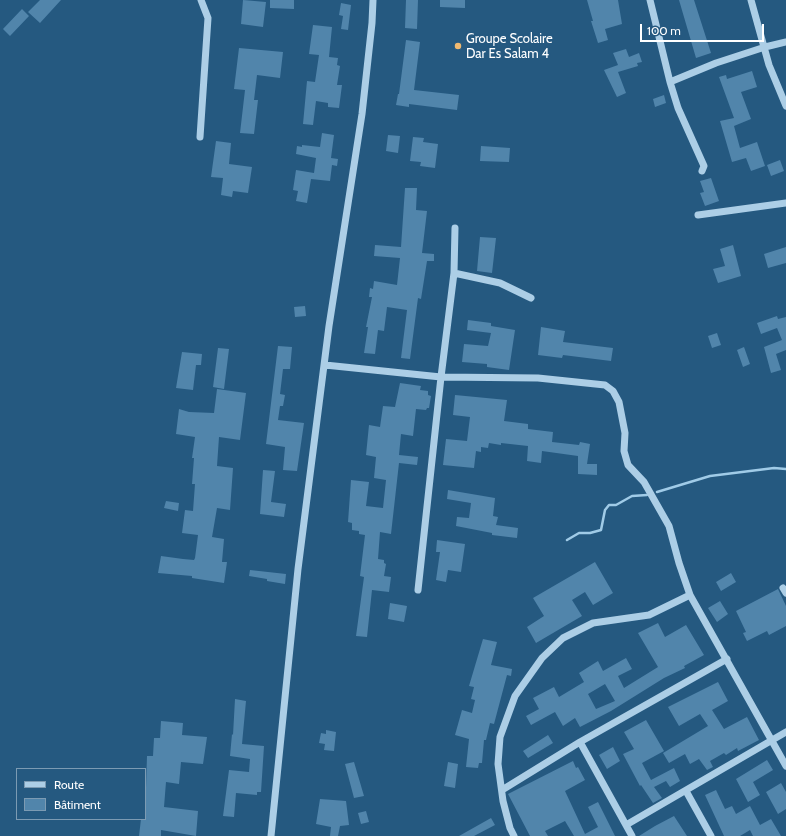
<!DOCTYPE html>
<meta charset="utf-8">
<style>
body{margin:0}
#map{position:relative;width:786px;height:836px;overflow:hidden;background:#255980;font-family:Cabin,sans-serif}
canvas{display:block}
.legend{position:absolute;left:16px;top:768px;width:130px;height:52px;box-sizing:border-box;background:#255980;border:1px solid #7c9bb3;margin:0;padding:5px 7px;list-style:none;font-size:12px;color:#fff}
.legend li{display:flex;align-items:center;gap:8px;height:20px}
.legend b{width:20px;border:1px solid #7c9bb3}
.scale{position:absolute;left:640px;top:24px;width:124px;height:18px;box-sizing:border-box;border:2px solid #fff;border-top:0;padding-left:5px;font-size:12px;line-height:14px;white-space:nowrap;color:#fff;-webkit-text-stroke:3px #255980;paint-order:stroke}
</style>
<div id="map">
<canvas width="786" height="836"></canvas>
<ul class="legend">
<li><b style="height:5px;background:#accee6"></b>Route</li>
<li><b style="height:11px;background:#5185ab"></b>Bâtiment</li>
</ul>
<div class="scale">100 m</div>
</div>
<script>
const context = document.querySelector('canvas').getContext('2d');
context.lineJoin = 'round';
function shape(rows) {
  const path = new Path2D();
  for (const r of rows) {
    path.moveTo(r[0], r[1]);
    for (let i = 2; i < r.length; i += 2) path.lineTo(r[i], r[i + 1]);
  }
  return path;
}
function strokePath(path, color, width, dash) {
  context.strokeStyle = color;
  context.lineWidth = width;
  context.lineCap = dash ? 'butt' : 'round';
  context.setLineDash(dash || []);
  context.stroke(path);
}
function fill(path, color) {
  context.fillStyle = color;
  context.fill(path, 'evenodd');
}
function drawText(font, color, halo, rows, align = 'center') {
  context.font = font + ' Cabin,sans-serif';
  context.lineWidth = 3.5;
  context.setLineDash([]);
  context.textBaseline = 'middle';
  context.strokeStyle = halo;
  context.fillStyle = color;
  for (const [text, x, y, turn = 0] of rows) {
    context.save();
    context.translate(x, y);
    context.rotate((+turn || 0) * Math.PI / 180);
    context.textAlign = isNaN(turn) ? turn : align;
    if (halo) context.strokeText(text, 0, 0);
    context.fillText(text, 0, 0);
    context.restore();
  }
}
strokePath(shape([
 [657,492,710,476,774,468,786,469],
 [567,540,579,533,590,533,601,530,605,510,609,505,616,505,632,496,647,495]
]), '#a0cbe7', 2.5);
fill(shape([
 [40,0,61,0,40,23,28,12],
 [243,0,266,2,263,27,241,24],
 [270,0,294,0,294,9,270,8],
 [406,0,418,0,417,29,405,28],
 [440,0,465,0,465,8,440,7],
 [587,0,618,0,622,24,605,29,608,40,598,43,591,21,593,21],
 [679,0,694,0,711,53,696,58],
 [341,3,351,5,348,30,341,29,343,16,339,15],
 [22,9,29,16,10,36,3,29],
 [313,25,332,27,329,57,338,58,337,65,340,66,337,85,342,85,339,108,328,107,328,103,316,101,313,125,303,124,307,81,315,82,319,55,309,54],
 [406,40,420,42,414,90,459,95,457,110,409,104,409,107,396,105,398,94,399,94],
 [239,48,283,52,280,78,257,75,254,100,258,100,254,134,240,133,245,90,234,89],
 [626,49,629,57,639,53,642,62,637,63,638,66,618,72,626,93,617,97,604,70,618,65,613,53],
 [752,71,757,87,741,92,751,119,734,126,740,148,757,142,765,166,751,171,746,158,732,162,720,121,734,118,719,77,726,75,727,79],
 [664,95,666,103,655,107,653,99],
 [322,133,334,135,331,158,338,159,337,166,332,165,330,181,311,179,307,203,296,201,298,191,293,190,296,170,314,173,316,158,296,154,297,146,302,147,302,145,320,147],
 [388,135,400,136,398,153,386,151],
 [413,137,424,138,423,142,438,144,435,168,420,166,421,162,410,161],
 [216,141,231,143,229,164,252,167,248,193,233,191,232,197,221,195,223,178,211,177],
 [481,146,510,148,509,162,480,161],
 [780,160,784,171,771,176,767,165],
 [711,178,719,201,705,206,700,193,704,192,700,181],
 [405,188,417,188,416,210,427,211,422,253,434,254,434,261,427,261,421,299,418,298,410,359,401,358,407,310,387,307,384,331,378,330,375,354,364,353,368,327,366,327,372,297,369,297,370,288,373,289,374,281,397,285,400,258,374,256,375,245,401,247],
 [480,237,496,238,492,273,477,271],
 [733,245,741,276,718,283,713,269,725,266,720,249],
 [786,247,786,263,768,268,764,254],
 [305,306,306,316,295,317,294,307],
 [777,316,778,319,786,317,786,350,776,354,781,370,771,373,764,347,782,340,777,328,761,334,757,323],
 [468,320,491,323,491,326,515,330,509,370,487,367,487,364,462,362,464,344,488,346,491,333,467,330],
 [541,327,565,331,563,342,613,348,611,361,563,355,562,358,538,355],
 [717,333,721,345,712,348,708,336],
 [278,346,292,347,290,369,283,369,280,394,285,395,283,406,280,406,278,420,304,423,297,471,283,470,285,447,266,444],
 [744,347,750,364,743,367,737,350],
 [218,348,229,349,224,389,213,387],
 [182,352,202,354,201,365,196,365,193,390,176,388],
 [400,383,421,386,420,390,428,391,428,395,431,396,429,408,427,408,426,410,416,409,413,436,401,434,399,455,418,457,417,465,399,463,391,534,380,532,378,559,384,560,384,563,386,564,384,576,391,577,389,592,372,590,367,637,356,636,364,577,360,576,365,535,359,534,359,531,352,530,352,523,348,522,351,480,369,482,366,506,383,508,386,480,374,478,376,457,366,455,369,425,380,427,383,406,395,407],
 [217,389,246,393,240,440,219,437,217,466,233,468,230,510,217,508,212,537,224,539,222,562,227,562,224,583,192,578,192,576,158,573,161,556,183,559,194,560,195,558,198,535,182,533,185,510,193,511,195,484,192,484,194,458,192,458,195,437,176,434,179,409,189,412,214,413],
 [455,395,507,400,504,421,528,424,528,429,553,432,552,442,579,445,580,442,590,444,587,464,597,464,597,475,578,474,578,456,542,451,541,463,527,461,528,446,501,443,501,445,489,443,488,448,481,447,481,452,476,451,474,468,443,465,446,439,467,441,470,417,453,415],
 [263,470,275,471,271,502,286,504,284,517,260,514],
 [448,490,495,498,493,516,498,517,496,525,518,528,517,538,492,535,492,533,456,526,457,517,469,518,471,503,447,499],
 [166,501,179,503,178,511,164,508],
 [437,540,465,544,461,572,448,570,446,582,436,580,440,552,436,552],
 [595,562,613,593,593,605,585,592,572,600,582,616,536,643,527,627,544,616,533,598],
 [250,570,286,574,285,584,267,581,267,579,249,576],
 [731,573,736,582,721,591,716,582],
 [778,589,786,606,786,626,769,635,767,631,747,641,743,633,746,632,736,611],
 [720,601,728,614,717,622,708,608],
 [390,603,407,606,404,622,388,619],
 [658,623,665,637,686,625,704,655,684,666,685,668,664,678,611,711,580,727,575,718,563,726,555,712,531,725,526,716,539,709,533,698,554,687,559,697,584,682,579,673,598,661,603,671,626,658,632,669,618,676,624,688,658,667,638,633],
 [605,684,615,701,596,709,588,694],
 [483,639,497,642,491,665,512,669,511,676,507,675,494,724,490,723,486,740,484,740,482,763,479,763,478,768,466,767,469,739,455,735,462,710,472,713,475,700,471,699,474,687,469,686],
 [718,682,728,701,712,710,724,729,747,717,759,740,738,751,737,748,726,755,724,753,710,761,713,767,707,770,699,759,690,764,685,754,669,763,663,753,708,726,700,714,679,726,668,707],
 [235,699,246,701,242,744,264,746,261,792,257,792,257,795,236,793,234,817,223,816,229,770,249,772,250,759,230,756,232,734,233,735],
 [646,720,664,751,642,763,651,780,674,768,680,781,670,787,666,781,654,787,662,798,653,803,641,785,640,786,623,754,634,749,624,732],
 [161,721,183,723,182,735,207,737,203,764,181,762,179,784,166,782,164,807,198,811,196,836,161,830,161,836,139,836,141,819,145,819,147,756,153,756,154,738,160,738],
 [326,730,336,732,334,751,324,750,325,744,319,743,321,733,326,734],
 [548,735,553,743,528,758,523,751],
 [613,747,620,761,607,769,599,755],
 [767,760,773,770,753,782,760,795,748,802,736,779],
 [573,761,576,768,578,767,585,780,565,791,585,834,598,827,588,807,598,802,615,836,574,836,565,821,545,831,548,836,530,836,508,794],
 [354,762,364,796,354,798,345,764],
 [448,762,458,764,455,788,444,786],
 [781,783,786,792,786,809,778,814,766,792],
 [716,790,725,809,732,806,736,814,750,806,760,825,771,819,781,836,753,836,750,830,740,836,724,836,705,795],
 [320,799,346,801,349,825,340,826,338,836,330,836,331,827,316,824],
 [366,811,369,822,361,824,358,813],
 [674,816,687,836,639,836,655,826],
 [491,818,495,825,474,836,459,836]
]), '#5185ab');
strokePath(shape([
 [650,0,670,82,678,108,704,166,702,171],
 [751,0,769,65,786,106],
 [670,82,716,63,765,47,786,42],
 [200,137,208,18,201,0],
 [698,215,786,203],
 [454,273,500,283,531,298],
 [325,365,441,377,538,378,605,385,613,391,619,402,625,433,624,451,628,465,644,482,669,526,679,563,690,595,786,766],
 [783,588,786,593],
 [418,590,441,377,454,273,455,228],
 [580,742,632,836],
 [502,790,580,742,727,659],
 [686,791,711,836],
 [626,825,786,732],
 [271,836,298,569,329,326,362,114,372,23,373,0],
 [514,836,510,828,503,801,498,764,500,737,515,696,542,658,563,638,593,623,649,615,690,595]
]), '#accee6', 7);
for (const [x, y, r, color] of [
 [458,46,4,"#f0ba71"]
]) {
  const dot = new Path2D();
  dot.arc(x, y, r, 0, 2 * Math.PI);
  context.fillStyle = color;
  context.fill(dot);
  strokePath(dot, '#255980', 1.5);
}
drawText('13px', '#fff', '#255980', [
 ["Groupe Scolaire",466,39],
 ["Dar Es Salam 4",466,54]
], 'left');
</script>
